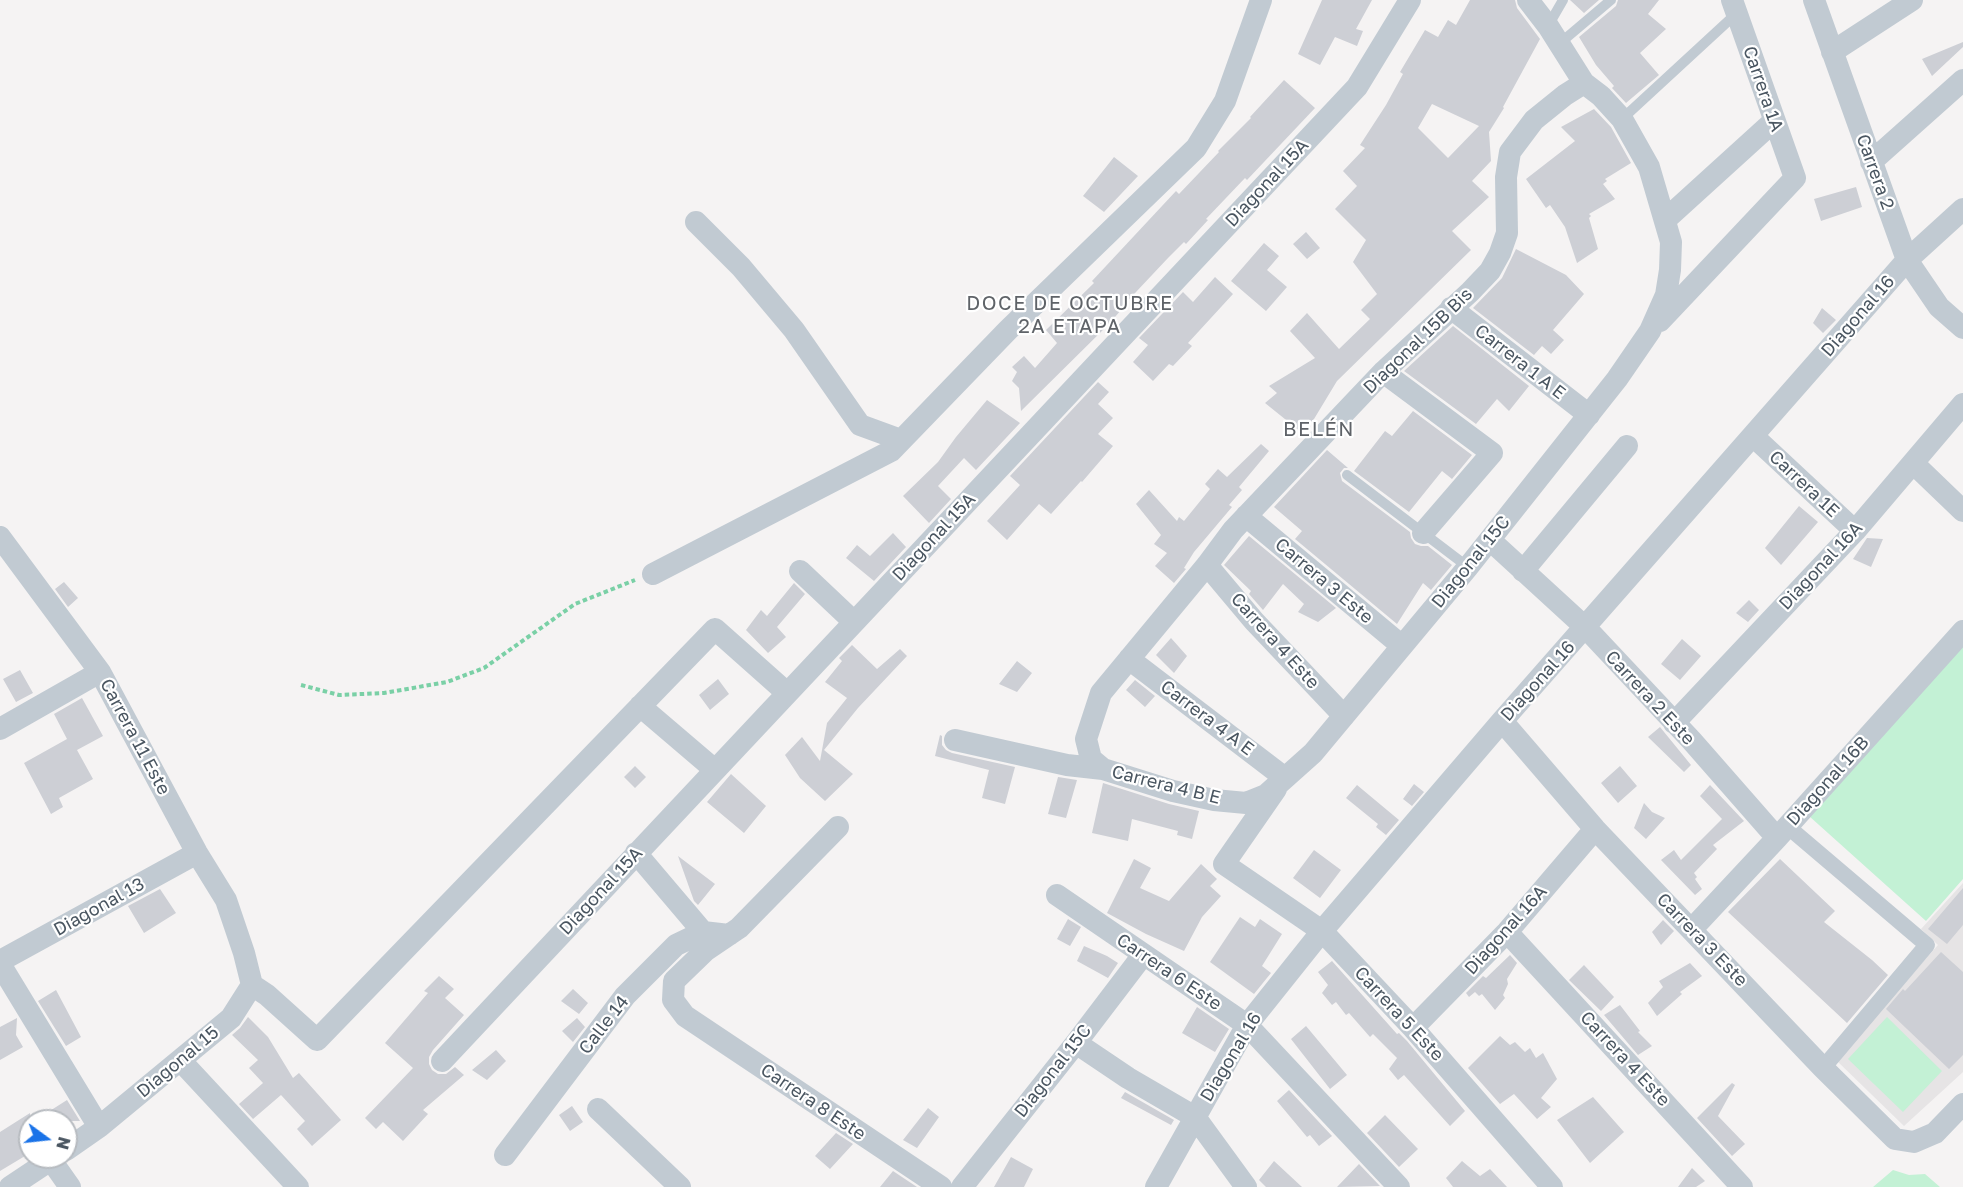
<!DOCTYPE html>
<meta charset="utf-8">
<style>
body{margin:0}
#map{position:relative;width:1963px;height:1187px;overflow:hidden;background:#f5f3f3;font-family:"Golos Text",sans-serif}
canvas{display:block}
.north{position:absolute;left:18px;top:1109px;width:60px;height:60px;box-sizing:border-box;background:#fff;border:2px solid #b7bbc0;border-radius:50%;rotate:105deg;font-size:16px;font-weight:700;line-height:24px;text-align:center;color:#4a5661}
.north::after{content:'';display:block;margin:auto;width:21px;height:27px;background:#1a73e8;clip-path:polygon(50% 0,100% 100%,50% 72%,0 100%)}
</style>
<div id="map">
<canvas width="1963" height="1187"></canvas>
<div class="north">N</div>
</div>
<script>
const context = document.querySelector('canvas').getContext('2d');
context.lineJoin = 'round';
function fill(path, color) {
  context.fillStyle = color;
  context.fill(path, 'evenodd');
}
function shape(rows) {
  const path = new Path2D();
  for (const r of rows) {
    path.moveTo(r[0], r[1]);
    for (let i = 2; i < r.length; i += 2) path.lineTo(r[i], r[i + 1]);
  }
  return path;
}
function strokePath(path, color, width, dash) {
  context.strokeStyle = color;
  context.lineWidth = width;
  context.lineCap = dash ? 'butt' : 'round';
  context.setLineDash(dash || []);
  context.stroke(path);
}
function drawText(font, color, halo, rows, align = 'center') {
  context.font = font + ' "Golos Text",sans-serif';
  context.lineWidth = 4.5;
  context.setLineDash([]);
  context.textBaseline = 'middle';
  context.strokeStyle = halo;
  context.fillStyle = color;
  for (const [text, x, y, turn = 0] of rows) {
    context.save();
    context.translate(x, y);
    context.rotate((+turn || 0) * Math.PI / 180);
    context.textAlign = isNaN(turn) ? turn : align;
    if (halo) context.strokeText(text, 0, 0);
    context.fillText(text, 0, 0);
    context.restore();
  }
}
fill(shape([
 [1963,883,1963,1072,1904,1126,1836,1060,1938,945,1921,929]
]), '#e6e4e5');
fill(shape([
 [1963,643,1963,879,1926,921,1809,816],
 [1887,1017,1942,1071,1903,1112,1848,1059],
 [1893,1170,1909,1175,1925,1174,1940,1187,1873,1187]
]), '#c3f1d5');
fill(shape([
 [1322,0,1372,0,1356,29,1363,31,1357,46,1335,37,1320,65,1298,54],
 [1470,0,1515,0,1517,8,1540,39,1503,107,1504,108,1489,132,1491,161,1472,181,1489,197,1452,231,1471,250,1337,381,1314,419,1301,432,1265,403,1277,393,1269,386,1315,358,1290,331,1307,313,1339,349,1370,319,1361,310,1377,294,1353,262,1366,240,1335,209,1357,186,1343,171,1365,148,1360,145,1386,105,1403,74,1400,72,1425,30,1438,37,1448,20,1456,25],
 [1432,104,1479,126,1448,158,1418,128],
 [1570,0,1599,0,1584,13],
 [1618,0,1659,0,1648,14,1666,29,1640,53,1659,75,1626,103,1612,88,1614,86,1596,65,1579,37,1616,6],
 [1963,42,1963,47,1932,76,1922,59],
 [1284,80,1315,108,1247,180,1245,178,1206,219,1208,220,1186,244,1184,242,1168,258,1120,309,1121,310,1109,324,1021,411,1019,388,1012,381,1017,372,1012,367,1024,356,1035,368,1057,343,1046,330,1094,283,1092,281,1176,191,1179,194,1219,152,1218,151,1251,118,1250,117],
 [1594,109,1611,127,1631,163,1605,179,1607,181,1603,184,1615,199,1589,214,1591,216,1589,218,1598,249,1577,263,1565,227,1550,205,1546,208,1526,179,1575,141,1561,127],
 [1114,157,1138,176,1104,212,1083,196],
 [1856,187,1862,207,1821,221,1814,199],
 [1306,232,1320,248,1307,259,1293,244],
 [1264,243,1279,256,1267,270,1287,287,1266,311,1231,281],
 [1516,249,1566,275,1584,294,1553,330,1564,340,1551,354,1542,346,1534,355,1473,308,1502,278],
 [1215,277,1233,294,1188,343,1192,346,1173,366,1169,364,1153,381,1133,362,1148,345,1139,338,1183,292,1193,302],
 [1822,308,1836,320,1823,333,1813,323],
 [1453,326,1529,386,1509,411,1497,399,1476,424,1404,371],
 [1098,382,1109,392,1098,404,1113,418,1098,434,1113,446,1082,482,1081,481,1051,514,1039,504,1007,540,987,521,1020,485,1010,476],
 [987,400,1020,423,976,470,964,458,938,486,951,499,929,523,903,496,938,462,956,437],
 [1413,411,1472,455,1452,479,1442,471,1409,512,1354,471,1385,431,1392,436],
 [1261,444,1269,451,1239,487,1242,490,1229,505,1232,507,1194,552,1184,568,1186,569,1174,583,1155,566,1167,553,1154,544,1161,535,1136,504,1149,490,1177,521,1179,517,1184,521,1210,489,1205,484,1218,469,1227,477],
 [1327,450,1348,468,1344,468,1340,473,1342,481,1410,532,1411,538,1415,544,1421,546,1428,546,1452,565,1431,590,1423,583,1397,624,1295,539,1302,531,1274,507],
 [1799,506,1818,522,1781,565,1765,548],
 [893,533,906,547,874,581,846,558,857,545,870,556],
 [1249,536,1336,608,1318,622,1298,612,1304,604,1283,584,1263,610,1249,594,1251,591,1224,565],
 [1867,538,1883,539,1871,567,1853,559],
 [64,582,78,598,68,607,55,589],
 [794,583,805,594,777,627,786,637,768,653,746,630,761,610,767,616],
 [1749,600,1759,610,1748,622,1736,613],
 [1171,638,1187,656,1174,673,1156,655],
 [1682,639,1701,656,1680,680,1661,664],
 [852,645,877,669,900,649,907,656,858,708,824,750,853,774,825,801,800,778,785,755,802,737,820,761,827,723,847,698,825,682,842,661,839,658],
 [1017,661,1032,673,1017,692,999,684],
 [20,670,33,693,16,702,3,679],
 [718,679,729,694,710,710,699,695],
 [1135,680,1155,696,1145,707,1126,690],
 [82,698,103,736,77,750,93,779,59,798,63,807,51,814,24,763,67,739,54,714],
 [1660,727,1691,765,1684,772,1648,737],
 [940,735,942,736,942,745,946,750,952,753,1015,767,1005,804,982,798,989,770,935,756],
 [635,766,646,777,635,788,624,777],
 [1620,766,1637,786,1618,803,1601,783],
 [731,774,766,806,744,833,707,802],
 [1058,777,1077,780,1066,818,1048,814],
 [1103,783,1169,804,1199,811,1192,839,1177,835,1178,831,1132,819,1128,841,1092,833],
 [1414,784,1424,792,1412,806,1403,799],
 [1357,785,1399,820,1386,835,1376,827,1378,824,1346,798],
 [1710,785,1744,821,1713,845,1717,849,1694,873,1697,877,1695,879,1702,889,1695,895,1661,860,1674,850,1681,860,1722,819,1700,796],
 [1644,803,1652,812,1665,818,1646,839,1634,828],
 [1314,850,1341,870,1320,898,1293,878],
 [678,856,715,884,698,905,694,901],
 [1134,859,1151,868,1140,888,1169,901,1201,864,1217,879,1210,886,1221,896,1202,917,1184,951,1146,934,1107,913],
 [1780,859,1835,911,1824,922,1872,960,1888,975,1847,1023,1728,912],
 [1963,888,1963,925,1947,944,1928,929],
 [160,889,176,913,144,933,128,906],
 [1240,917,1255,927,1260,919,1282,934,1262,966,1271,973,1254,994,1210,962],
 [1068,919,1081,927,1070,946,1057,939],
 [1663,920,1674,931,1661,945,1652,932],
 [1084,946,1107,956,1118,963,1108,978,1077,961],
 [1941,952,1963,972,1963,1055,1949,1069,1886,1009,1903,989,1905,991],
 [1510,955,1517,963,1507,979,1508,984,1503,995,1505,998,1495,1010,1482,994,1479,996,1475,992,1469,997,1466,993,1483,976,1486,978],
 [1332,961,1397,1034,1399,1033,1407,1041,1465,1111,1450,1126,1404,1075,1398,1080,1389,1069,1397,1058,1373,1034,1370,1037,1349,1013,1346,1015,1336,1002,1332,1005,1322,993,1328,985,1318,972],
 [1690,963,1702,976,1680,992,1682,994,1657,1016,1648,1003,1663,987,1659,981],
 [1584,965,1614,997,1601,1011,1569,980],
 [439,976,454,989,445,998,464,1015,433,1050,429,1057,429,1064,432,1070,438,1074,446,1074,455,1067,464,1075,423,1110,428,1114,403,1141,383,1122,376,1129,365,1118,413,1068,385,1043,428,993,424,991],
 [573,989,588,1003,579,1014,561,1001],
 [56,990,81,1037,66,1046,38,1001],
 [1620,1005,1640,1031,1638,1032,1652,1046,1638,1055,1604,1015],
 [1197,1007,1229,1029,1215,1052,1182,1033],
 [248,1017,268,1037,293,1078,299,1073,341,1120,312,1146,297,1129,305,1121,281,1095,253,1119,239,1104,263,1083,249,1068,258,1060,232,1035,240,1028],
 [17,1018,16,1035,23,1047,0,1060,0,1027],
 [577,1018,585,1027,573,1042,562,1031],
 [1306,1026,1347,1075,1330,1089,1291,1039],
 [1500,1036,1510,1045,1515,1042,1525,1052,1530,1048,1536,1058,1543,1053,1557,1079,1541,1098,1551,1107,1537,1119,1514,1094,1500,1104,1468,1068],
 [496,1050,506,1061,487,1080,472,1070],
 [1732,1083,1735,1085,1718,1116,1745,1144,1732,1156,1697,1118],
 [1289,1090,1332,1136,1319,1146,1310,1135,1307,1137,1277,1101],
 [1125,1092,1174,1120,1171,1125,1121,1098],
 [1593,1097,1624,1132,1590,1163,1557,1120],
 [67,1100,80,1121,34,1121],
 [572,1106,583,1122,570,1131,559,1115],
 [928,1108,939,1117,917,1148,903,1140],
 [30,1113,30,1153,0,1171,0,1132],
 [1385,1115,1418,1149,1399,1167,1367,1133],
 [836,1133,853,1144,830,1169,815,1156],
 [1011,1157,1033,1169,1024,1187,994,1187],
 [1274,1161,1302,1187,1266,1187,1259,1180],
 [1462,1161,1480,1176,1490,1169,1507,1187,1453,1187,1446,1178],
 [1359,1164,1380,1186,1337,1187],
 [1692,1168,1705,1181,1696,1187,1678,1187],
 [893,1171,917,1187,880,1187]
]), '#cdcfd5');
strokePath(shape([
 [301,685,339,695,384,693,447,682,484,668,575,604,635,580]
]), '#7ad0a6', 4, [4.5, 3]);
strokePath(shape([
 [1548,26,1563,0],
 [1559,44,1611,0],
 [1622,119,1737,13],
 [1347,475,1468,567]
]), '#c1cad2', 10);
strokePath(shape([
 [1787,826,1927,945,1823,1068]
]), '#c1cad2', 16);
strokePath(shape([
 [1528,0,1548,26,1584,83,1601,96,1622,119,1649,167,1671,242,1670,270,1666,295,1650,331,1617,379,1468,567,1313,753,1266,795,1246,803,1214,800,1173,791,1103,769,1091,759,1086,739,1101,693,1207,565,1233,530,1383,372,1470,292,1490,271,1500,253,1507,233,1506,177,1510,152,1534,120,1565,95,1584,83],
 [1814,0,1907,260,1939,307,1963,328],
 [1832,52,1912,0],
 [1871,162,1963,80],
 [1665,220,1774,121],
 [696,222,741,267,794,330,860,425,901,440],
 [1451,308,1589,415],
 [1660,321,1795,178,1732,0],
 [1383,372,1492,453,1423,533],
 [1753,436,1855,531],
 [1913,463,1963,511],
 [1246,516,1402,646],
 [0,537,100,672,197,853,226,900,244,953,252,985,231,1018,99,1127,66,1150],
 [1490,540,1586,628,1692,741,1777,838],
 [1207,565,1254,621,1344,716],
 [800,571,854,622],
 [1523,571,1627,446],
 [653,574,891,451,1008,330,1196,148,1225,101,1261,0],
 [1129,659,1285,778],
 [640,706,715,770],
 [1502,721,1595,829,1823,1068,1895,1139,1914,1142,1935,1133,1963,1104],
 [1674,723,1855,531,1963,404],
 [0,729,100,672],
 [955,740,1067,765,1103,769],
 [1276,789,1224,864,1322,931,1413,1028,1552,1187],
 [838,827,739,928,705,951,674,981,673,1000,685,1016,941,1187],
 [636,853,703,932],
 [1057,895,1247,1025,1399,1187],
 [1692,929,1777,838,1963,631],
 [1507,932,1742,1187],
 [0,961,197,853],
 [0,964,99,1127],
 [252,985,267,995,317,1040,715,629,787,693],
 [1413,1028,1507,932,1595,829],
 [1076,1043,1128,1078,1195,1117,1246,1187],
 [180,1060,298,1187],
 [442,1061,1357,87,1410,0],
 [598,1109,680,1187],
 [505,1155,625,996,676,945,703,932,729,935],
 [51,1160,70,1187],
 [10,1187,55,1157],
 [962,1187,1076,1043,1143,955],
 [1156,1187,1247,1025,1322,931,1502,721,1907,260,1963,209]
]), '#c1cad2', 22);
drawText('18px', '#4a5661', '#fff', [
 ["Carrera 1A",1763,89,71],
 ["Carrera 2",1875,172,70],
 ["Diagonal 15A",1267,183,-47],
 ["Diagonal 16",1858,316,-49],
 ["Diagonal 15B Bis",1418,341,-44],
 ["Carrera 1 A E",1520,362,38],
 ["Carrera 1E",1804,484,43],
 ["Diagonal 15A",934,537,-47],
 ["Diagonal 15C",1471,562,-51],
 ["Diagonal 16A",1821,566,-47],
 ["Carrera 3 Este",1324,581,40],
 ["Carrera 4 Este",1275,641,48],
 ["Diagonal 16",1538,681,-48],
 ["Carrera 2 Este",1650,698,47],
 ["Carrera 4 A E",1207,718,37],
 ["Carrera 11 Este",135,737,62],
 ["Diagonal 16B",1828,781,-48],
 ["Carrera 4 B E",1166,785,14],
 ["Diagonal 15A",601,891,-47],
 ["Diagonal 13",99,907,-29],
 ["Diagonal 16A",1506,930,-48],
 ["Carrera 3 Este",1702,940,46],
 ["Carrera 6 Este",1169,972,34],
 ["Carrera 5 Este",1399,1014,47],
 ["Calle 14",604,1025,-52],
 ["Diagonal 16",1231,1057,-59],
 ["Carrera 4 Este",1625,1059,47],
 ["Diagonal 15",178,1062,-40],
 ["Diagonal 15C",1053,1071,-52],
 ["Carrera 8 Este",813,1102,34]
]);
context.letterSpacing = '1.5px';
drawText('20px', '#5f6368', '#fff', [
 ["DOCE DE OCTUBRE",1070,304],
 ["2A ETAPA",1070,327],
 ["BELÉN",1319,430]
]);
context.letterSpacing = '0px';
</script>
